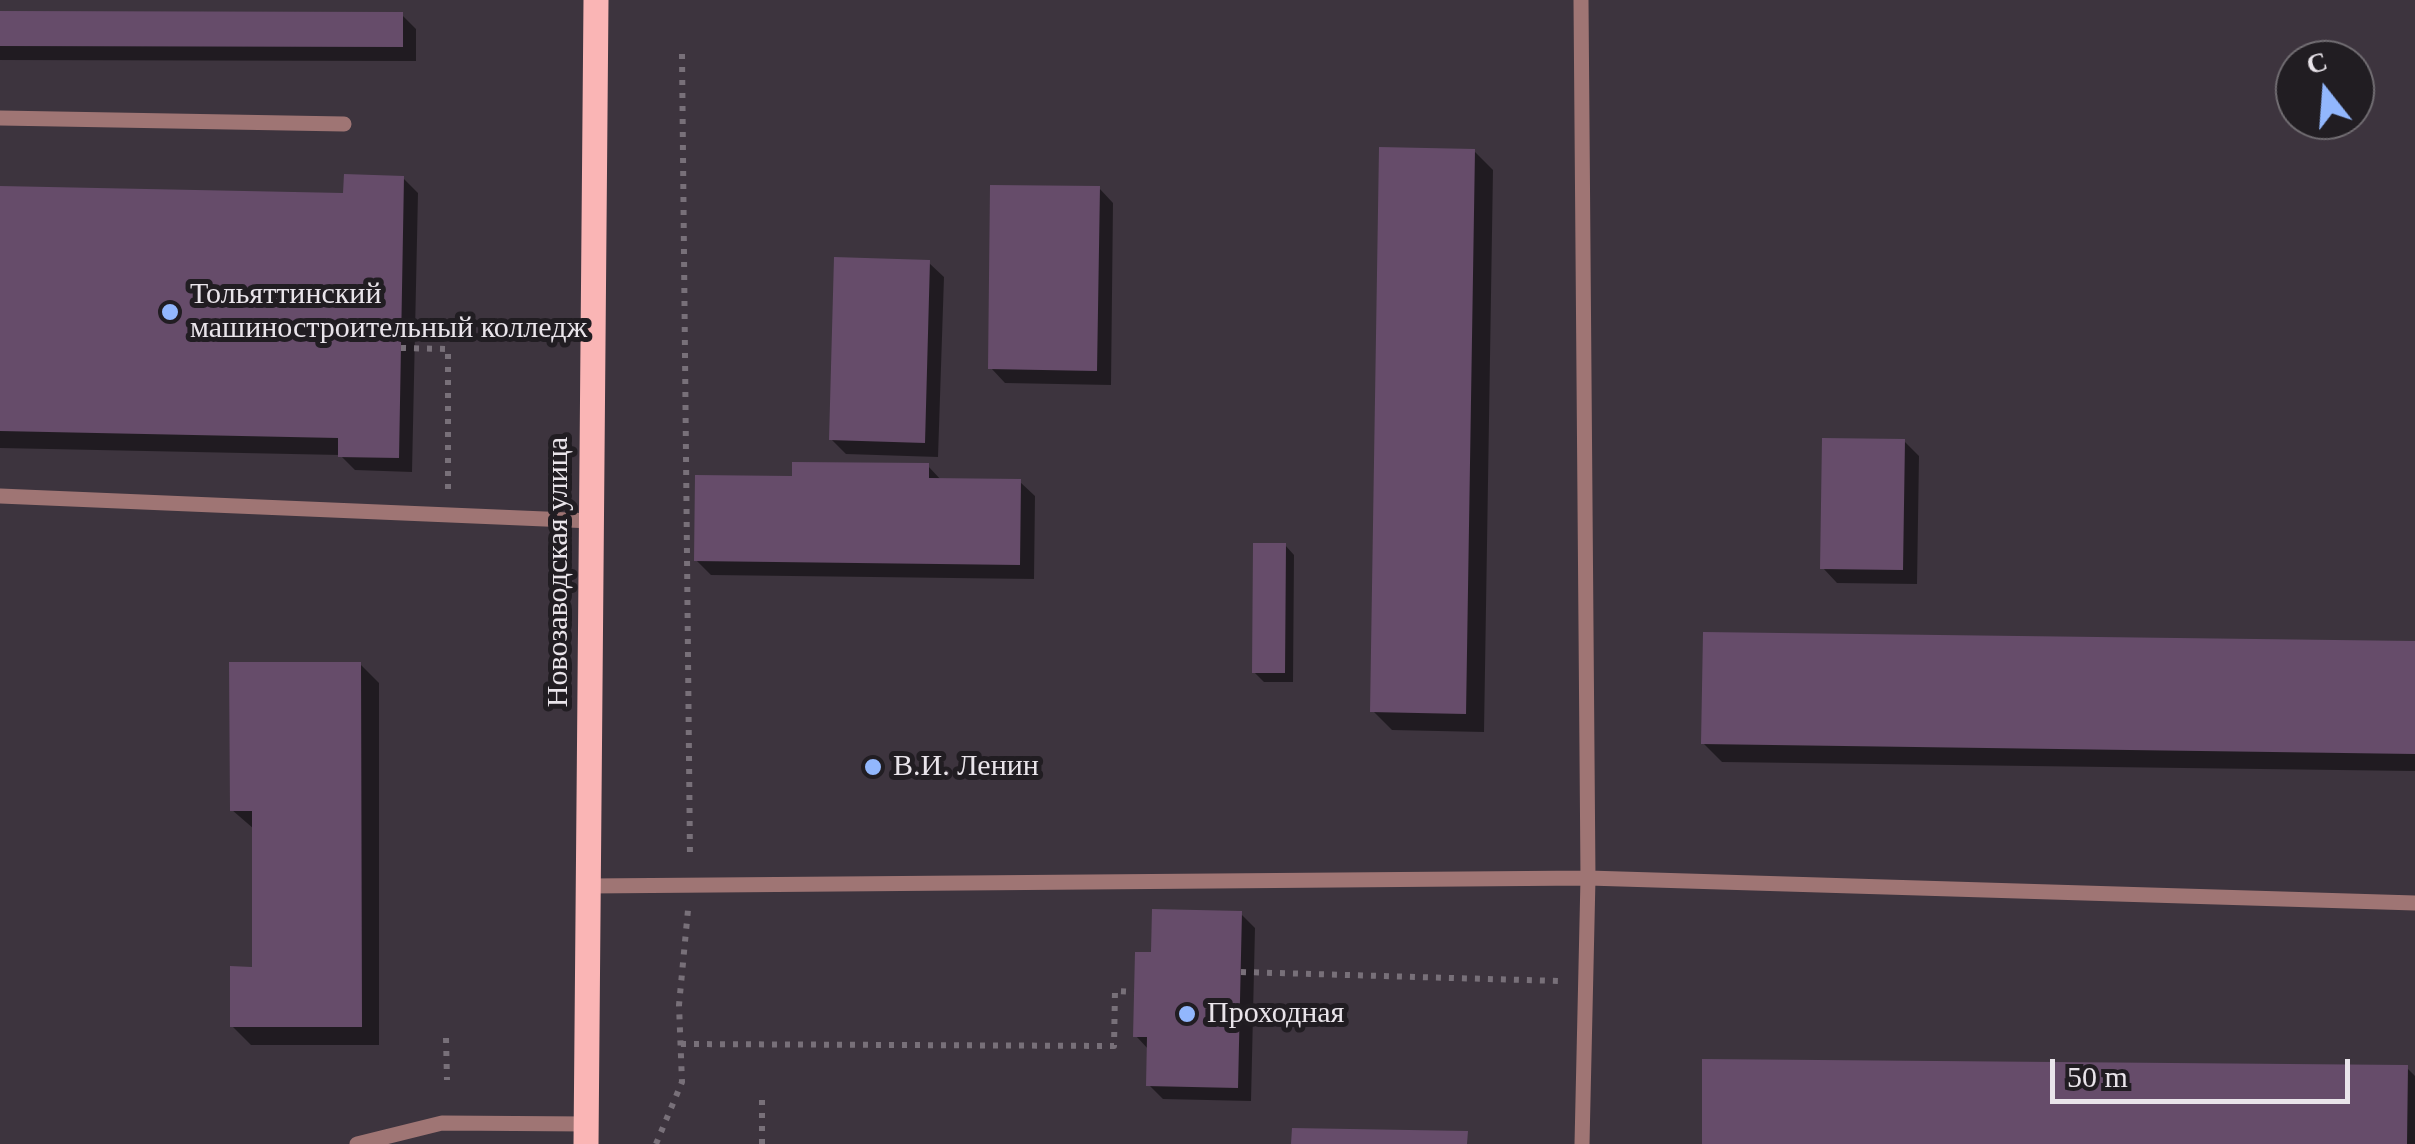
<!DOCTYPE html>
<meta charset="utf-8">
<style>
body{margin:0}
#map{position:relative;width:2415px;height:1144px;overflow:hidden;background:#3d343e;font-family:Georgia,serif}
canvas{display:block}
.north{position:absolute;left:2275px;top:40px;width:100px;height:100px;box-sizing:border-box;background:#211d22;border:2px solid #716d72;border-radius:50%;rotate:343deg;font-size:28px;font-weight:700;line-height:40px;text-align:center;color:#e9e4ea}
.north::after{content:'';display:block;margin:auto;width:35px;height:45px;background:#92b7fd;clip-path:polygon(50% 0,100% 100%,50% 72%,0 100%)}
.scale{position:absolute;left:2050px;top:1059px;width:300px;height:45px;box-sizing:border-box;border:5px solid #e9e4ea;border-top:0;padding-left:12px;font-size:30px;line-height:35px;white-space:nowrap;color:#e9e4ea;-webkit-text-stroke:8px #211d22;paint-order:stroke}
</style>
<div id="map">
<canvas width="2415" height="1144"></canvas>
<div class="north">С</div>
<div class="scale">50 m</div>
</div>
<script>
const context = document.querySelector('canvas').getContext('2d');
context.lineJoin = 'round';
function fill(path, color) {
  context.fillStyle = color;
  context.fill(path, 'evenodd');
}
function shape(rows) {
  const path = new Path2D();
  for (const r of rows) {
    path.moveTo(r[0], r[1]);
    for (let i = 2; i < r.length; i += 2) path.lineTo(r[i], r[i + 1]);
  }
  return path;
}
function strokePath(path, color, width, dash) {
  context.strokeStyle = color;
  context.lineWidth = width;
  context.lineCap = dash ? 'butt' : 'round';
  context.setLineDash(dash || []);
  context.stroke(path);
}
function drawText(font, color, halo, rows, align = 'center') {
  context.font = font + ' Georgia,serif';
  context.lineWidth = 10;
  context.setLineDash([]);
  context.textBaseline = 'middle';
  context.strokeStyle = halo;
  context.fillStyle = color;
  for (const [text, x, y, turn = 0] of rows) {
    context.save();
    context.translate(x, y);
    context.rotate((+turn || 0) * Math.PI / 180);
    context.textAlign = isNaN(turn) ? turn : align;
    if (halo) context.strokeText(text, 0, 0);
    context.fillText(text, 0, 0);
    context.restore();
  }
}
fill(shape([
 [0,13,402,15,416,29,416,61,0,60],
 [1474,151,1493,170,1484,732,1392,730,1373,711],
 [403,178,418,193,412,472,355,470,340,455,0,448,0,189,342,195],
 [1099,188,1113,203,1111,385,1005,383,991,368],
 [929,263,944,277,938,457,846,454,831,439],
 [1904,441,1919,456,1917,584,1837,583,1823,568],
 [928,466,942,481,1020,482,1035,496,1034,579,711,575,696,560,794,479],
 [1285,545,1294,555,1293,682,1264,682,1254,672],
 [2415,644,2415,771,1722,762,1703,743],
 [360,664,379,683,379,1045,251,1045,232,1026,255,969,254,829,232,810],
 [1241,914,1255,928,1251,1101,1163,1099,1149,1085,1149,1050,1136,1036,1154,955],
 [2407,1068,2415,1076,2415,1144,1704,1144]
]), '#0007');
fill(shape([
 [0,11,403,12,403,47,0,46],
 [1379,147,1475,149,1466,714,1370,712],
 [344,174,404,176,399,458,338,457,338,438,0,431,0,186,343,193],
 [990,185,1100,186,1097,371,988,369],
 [834,257,930,260,925,443,829,440],
 [1822,438,1905,439,1903,570,1820,569],
 [792,462,929,463,929,478,1021,479,1020,565,694,561,695,475,792,476],
 [1253,543,1286,543,1285,673,1252,673],
 [1703,632,2415,641,2415,754,1701,744],
 [229,662,361,662,362,1027,230,1027,230,966,252,967,252,811,230,811],
 [1152,909,1242,911,1238,1088,1146,1086,1147,1037,1133,1037,1135,952,1151,952],
 [1702,1059,2408,1065,2407,1144,1702,1144],
 [1292,1128,1468,1131,1467,1144,1291,1144]
]), '#664c6a');
strokePath(shape([
 [682,54,690,857],
 [401,348,448,349,448,491],
 [1241,972,1559,981],
 [446,1038,447,1080],
 [681,1044,1114,1046,1115,991,1134,992],
 [656,1144,682,1082,679,1005,688,910],
 [762,1144,762,1099]
]), '#787079', 6, [5, 8]);
strokePath(shape([
 [1581,0,1588,878,1582,1144],
 [0,118,344,124],
 [0,496,592,521],
 [589,886,1588,878,2415,903],
 [357,1144,442,1123,587,1124]
]), '#9f7574', 15);
strokePath(shape([
 [586,1144,596,0]
]), '#fab5b5', 25);
for (const [x, y, r, color] of [
 [170,312,10,"#92b7fd"],
 [873,767,10,"#92b7fd"],
 [1187,1014,10,"#92b7fd"]
]) {
  const dot = new Path2D();
  dot.arc(x, y, r, 0, 2 * Math.PI);
  context.fillStyle = color;
  context.fill(dot);
  strokePath(dot, '#211d22', 4);
}
drawText('30px', '#e9e4ea', '#211d22', [
 ["Тольяттинский",190,295],
 ["машиностроительный колледж",190,329],
 ["В.И. Ленин",893,767],
 ["Проходная",1207,1014]
], 'left');
drawText('30px', '#e9e4ea', '#211d22', [
 ["Новозаводская улица",559,572,-90]
]);
</script>
